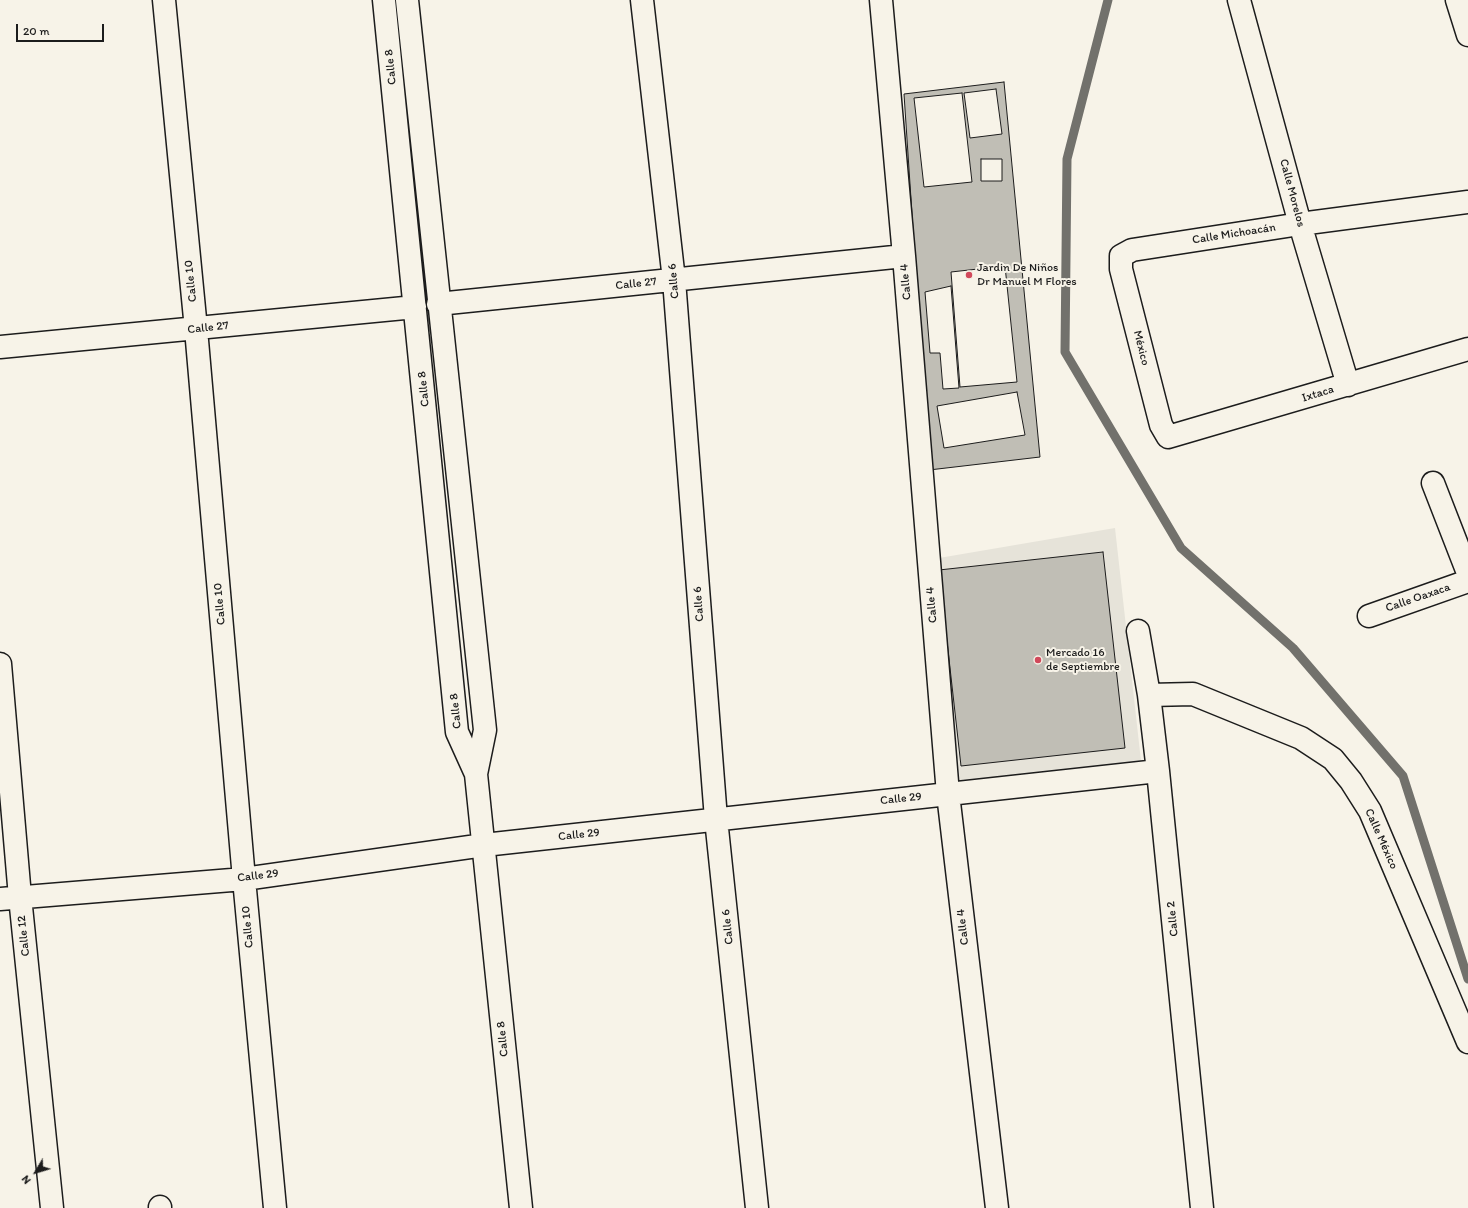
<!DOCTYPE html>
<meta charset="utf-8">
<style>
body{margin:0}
#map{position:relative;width:1468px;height:1208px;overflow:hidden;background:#f7f3e8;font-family:Itim,sans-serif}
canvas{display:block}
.north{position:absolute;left:16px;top:1152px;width:40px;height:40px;-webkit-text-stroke:3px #f7f3e8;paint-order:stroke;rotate:232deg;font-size:11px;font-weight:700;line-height:16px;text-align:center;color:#1c1c1c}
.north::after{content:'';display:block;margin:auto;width:14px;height:18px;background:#1c1c1c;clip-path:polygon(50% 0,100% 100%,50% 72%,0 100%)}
.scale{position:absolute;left:16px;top:24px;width:88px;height:18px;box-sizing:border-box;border:2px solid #1c1c1c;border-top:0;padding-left:5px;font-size:12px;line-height:14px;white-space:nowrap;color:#1c1c1c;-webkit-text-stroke:3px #f7f3e8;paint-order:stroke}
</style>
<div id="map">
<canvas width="1468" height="1208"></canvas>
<div class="north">N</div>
<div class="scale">20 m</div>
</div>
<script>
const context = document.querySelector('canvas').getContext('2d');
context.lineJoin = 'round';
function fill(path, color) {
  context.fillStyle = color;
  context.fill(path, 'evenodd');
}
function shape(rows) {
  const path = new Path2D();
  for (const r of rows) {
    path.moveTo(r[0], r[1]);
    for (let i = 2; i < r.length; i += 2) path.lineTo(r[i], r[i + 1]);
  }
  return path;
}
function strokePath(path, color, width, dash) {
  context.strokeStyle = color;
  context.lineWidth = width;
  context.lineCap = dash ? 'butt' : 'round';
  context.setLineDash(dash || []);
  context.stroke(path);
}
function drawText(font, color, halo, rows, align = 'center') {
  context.font = font + ' Itim,sans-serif';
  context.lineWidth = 4;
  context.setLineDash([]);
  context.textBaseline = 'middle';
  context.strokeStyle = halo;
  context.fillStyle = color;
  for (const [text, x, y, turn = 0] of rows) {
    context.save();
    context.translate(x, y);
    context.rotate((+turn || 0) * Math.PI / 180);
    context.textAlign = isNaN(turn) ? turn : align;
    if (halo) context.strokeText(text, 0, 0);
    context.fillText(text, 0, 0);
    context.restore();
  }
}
fill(shape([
 [1115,528,1141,761,953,785,939,558]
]), '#e6e3d9');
strokePath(shape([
 [1108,0,1067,159,1065,352,1181,548,1293,648,1403,776,1468,979]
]), '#72716c', 9);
const building = shape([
 [1004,82,1040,457,929,470,904,94,1004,82],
 [996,89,1002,134,970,138,964,93,996,89],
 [962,93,972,182,924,187,914,98,962,93],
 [981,159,1002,159,1002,181,981,181,981,159],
 [1005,266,1017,382,960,387,951,272,1005,266],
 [951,286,959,388,943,389,940,353,930,353,925,292,951,286],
 [1017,392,1025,435,944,448,937,406,1017,392],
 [1103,552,1125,748,961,766,939,570,1103,552]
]);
fill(building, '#c0beb5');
strokePath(building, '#1c1c1c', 1);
const minor = shape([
 [164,0,196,329,244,879,275,1208],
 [384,0,457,732,476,774],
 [407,0,485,730,476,774,521,1208],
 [642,0,674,280,716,819,757,1208],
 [881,0,904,256,948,794,997,1208],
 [1239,0,1300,224,1348,385],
 [1468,202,1300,224,1132,250,1121,256,1121,269,1161,425,1168,437,1468,349],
 [438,304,904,256],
 [0,347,415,307],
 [1433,483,1468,573],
 [1369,616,1468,581],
 [1138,631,1149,695,1158,771,1202,1208],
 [0,664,20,897,52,1208],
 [1149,695,1193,694,1301,738,1333,759,1351,781,1370,811,1468,1042],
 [0,899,244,879,484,845,1158,771],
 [160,1207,160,1208]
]);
const tertiary = shape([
 [1457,0,1468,35]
]);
strokePath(minor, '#1c1c1c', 25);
strokePath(tertiary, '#1c1c1c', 25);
strokePath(minor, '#f7f3e8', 22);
strokePath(tertiary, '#f7f3e8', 22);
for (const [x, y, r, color] of [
 [969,275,4,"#d1495b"],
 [1038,660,4,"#d1495b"]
]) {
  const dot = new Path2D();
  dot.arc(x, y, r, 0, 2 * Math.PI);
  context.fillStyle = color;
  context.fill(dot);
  strokePath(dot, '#f7f3e8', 1.5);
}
drawText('12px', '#1c1c1c', '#f7f3e8', [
 ["Calle 8",391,67,-96],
 ["Calle Morelos",1292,193,75],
 ["Calle Michoacán",1234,234,-9],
 ["Calle 10",191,281,-96],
 ["Calle 6",674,281,-95],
 ["Calle 4",906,282,-95],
 ["Calle 27",636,284,-6],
 ["Calle 27",208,328,-6],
 ["México",1141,348,76],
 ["Calle 8",424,389,-96],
 ["Ixtaca",1318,394,-17],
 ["Calle Oaxaca",1418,598,-19],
 ["Calle 10",220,604,-95],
 ["Calle 6",699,604,-94],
 ["Calle 4",932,605,-95],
 ["Calle 8",456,711,-96],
 ["Calle 29",901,799,-6],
 ["Calle 29",579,835,-6],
 ["Calle México",1381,839,66],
 ["Calle 29",258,876,-7],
 ["Calle 2",1173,919,-96],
 ["Calle 10",248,927,-95],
 ["Calle 6",728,927,-96],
 ["Calle 4",963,927,-97],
 ["Calle 12",24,936,-96],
 ["Calle 8",503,1039,-96]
]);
drawText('12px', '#1c1c1c', '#f7f3e8', [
 ["Jardin De Niños",977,268],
 ["Dr Manuel M Flores",977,282],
 ["Mercado 16",1046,653],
 ["de Septiembre",1046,667]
], 'left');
</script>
